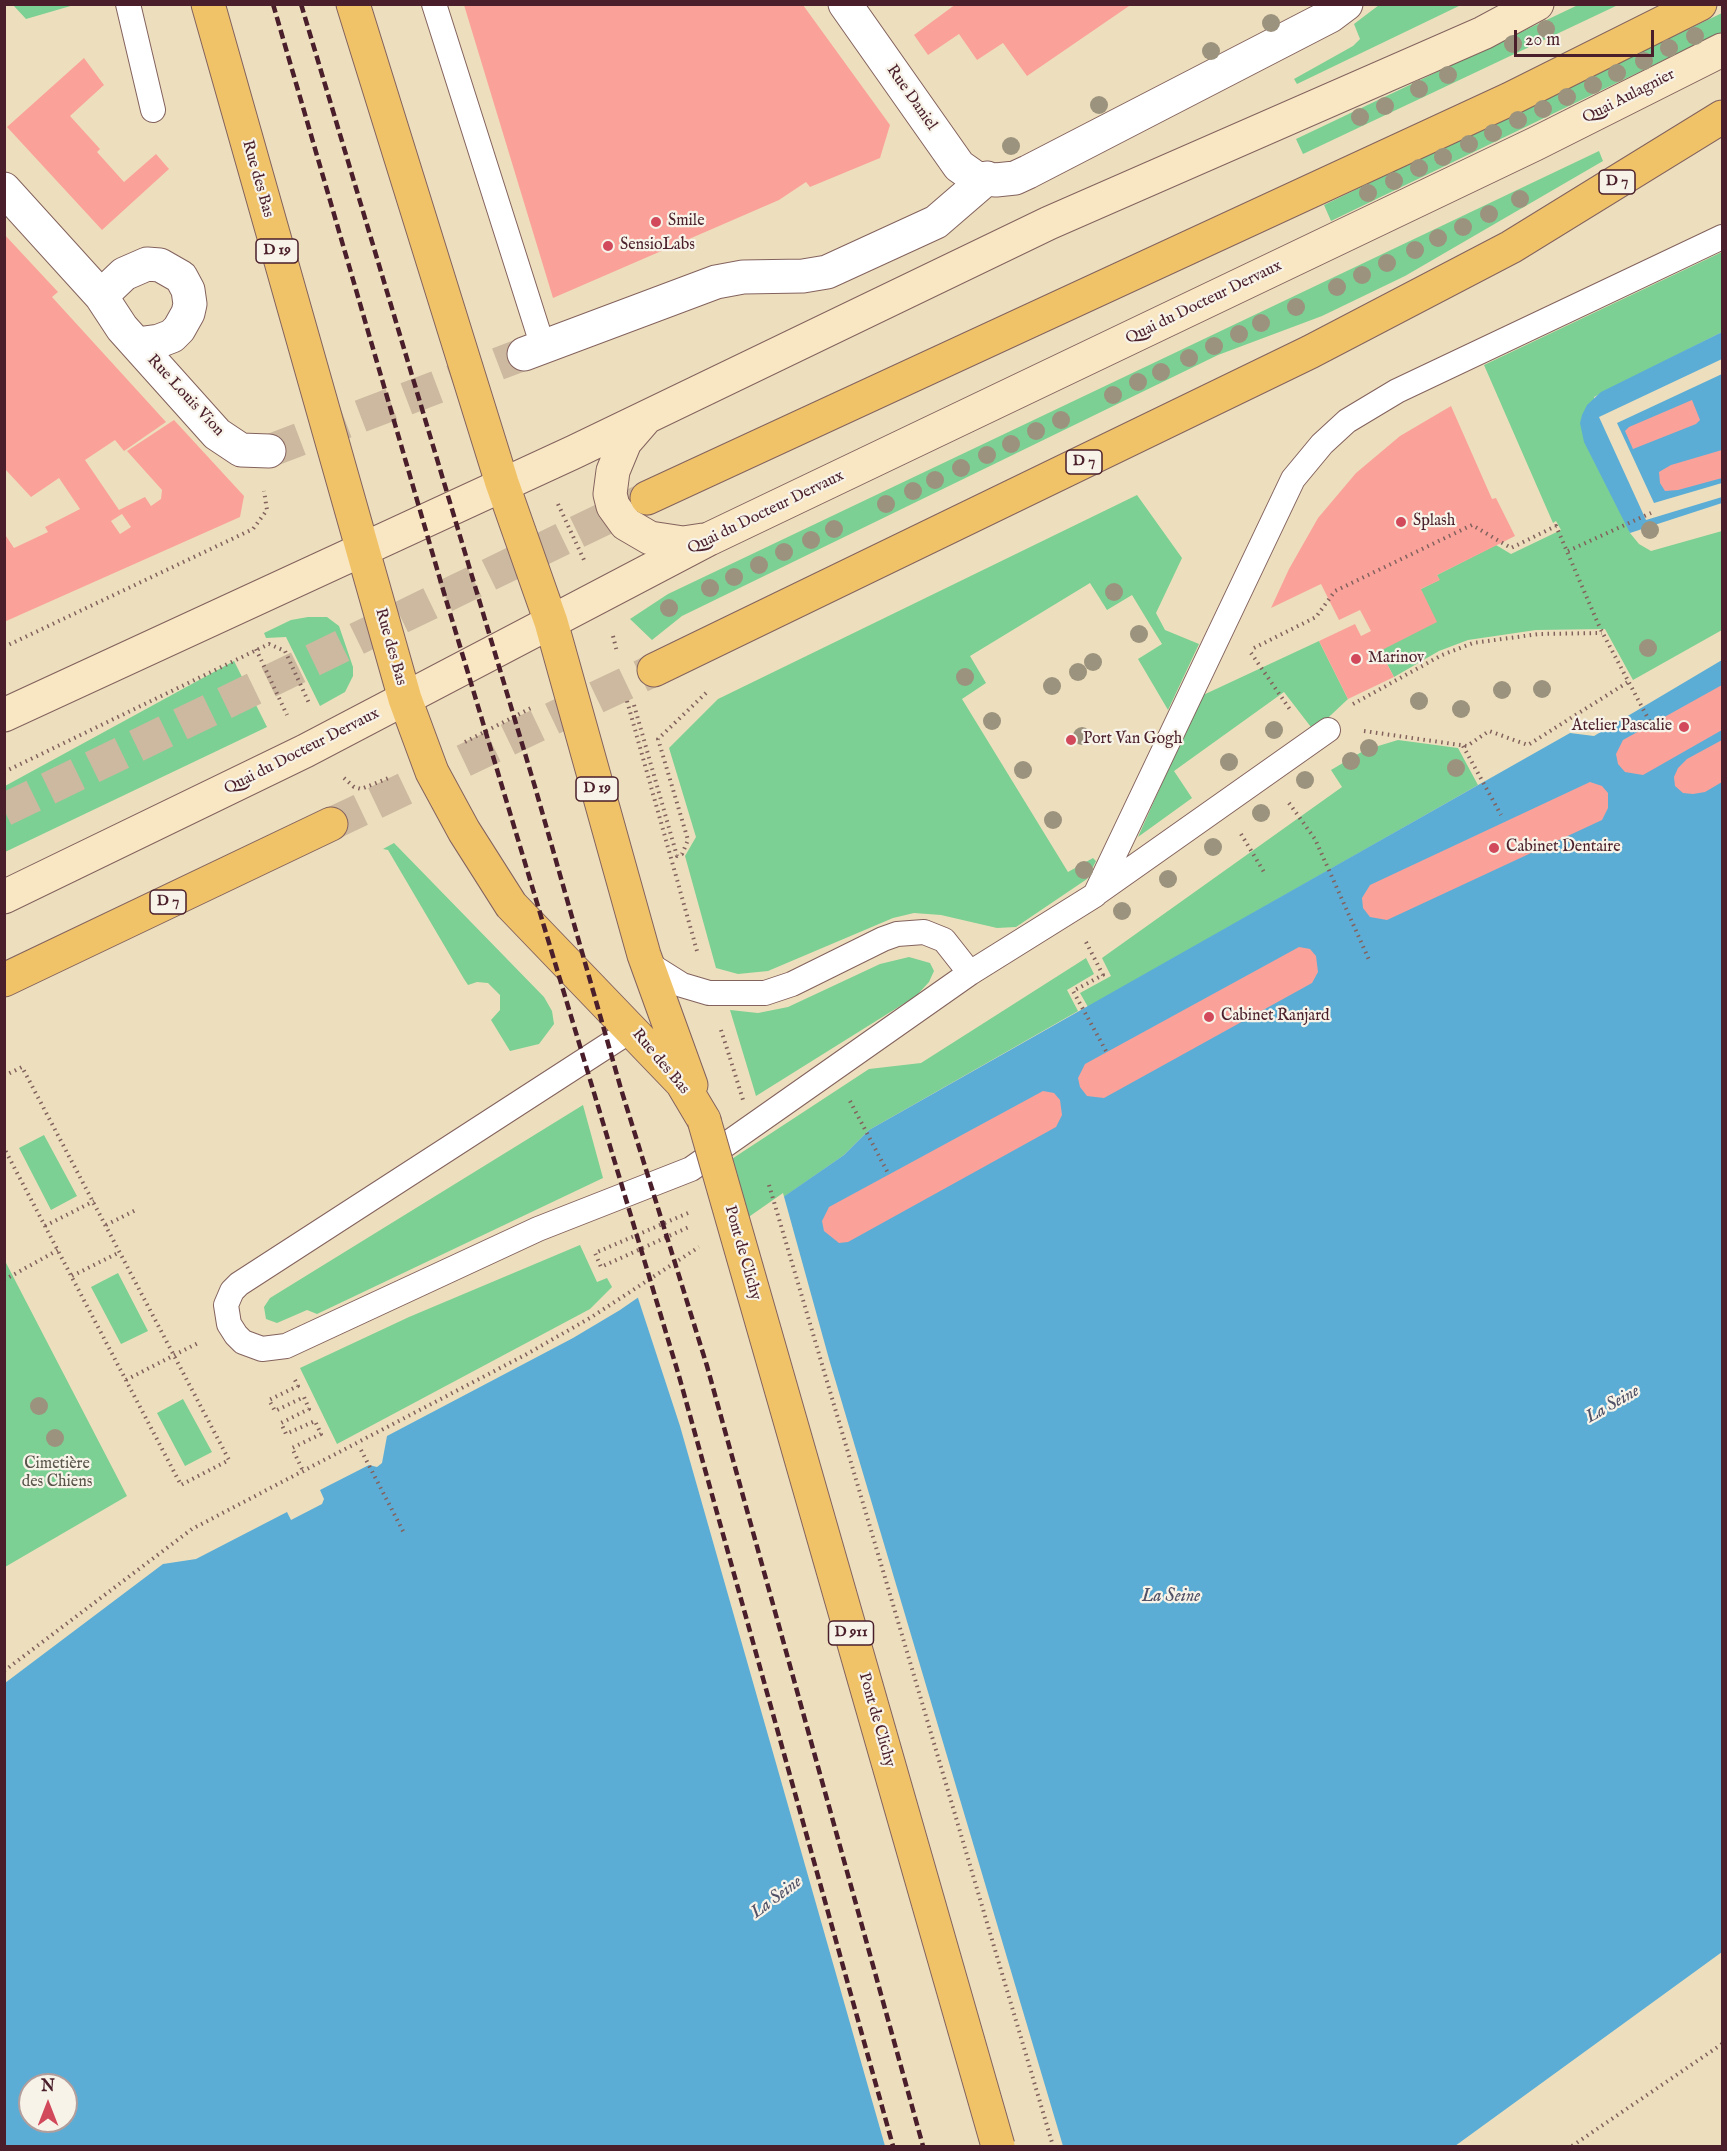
<!DOCTYPE html>
<meta charset="utf-8">
<style>
body{margin:0}
#map{position:relative;width:1727px;height:2151px;overflow:hidden;background:#eddfbd;font-family:"IM FELL English",serif}
canvas{display:block}
.frame{position:absolute;inset:0;border:6px solid #4a1f2b;pointer-events:none}
.north{position:absolute;left:18px;top:2073px;width:60px;height:60px;box-sizing:border-box;background:#f7f3e8;border:2px solid #b29e9c;border-radius:50%;rotate:0deg;font-size:16px;font-weight:700;line-height:24px;text-align:center;color:#4a1f2b}
.north::after{content:'';display:block;margin:auto;width:21px;height:27px;background:#d1495b;clip-path:polygon(50% 0,100% 100%,50% 72%,0 100%)}
.scale{position:absolute;left:1514px;top:30px;width:140px;height:27px;box-sizing:border-box;border:3px solid #4a1f2b;border-top:0;padding-left:8px;font-size:18px;line-height:21px;white-space:nowrap;color:#4a1f2b;-webkit-text-stroke:4px #f7f3e8;paint-order:stroke}
</style>
<div id="map">
<canvas width="1727" height="2151"></canvas>
<div class="frame"></div>
<div class="north">N</div>
<div class="scale">20 m</div>
</div>
<script>
const context = document.querySelector('canvas').getContext('2d');
context.lineJoin = 'round';
function fill(path, color) {
  context.fillStyle = color;
  context.fill(path, 'evenodd');
}
function shape(rows) {
  const path = new Path2D();
  for (const r of rows) {
    path.moveTo(r[0], r[1]);
    for (let i = 2; i < r.length; i += 2) path.lineTo(r[i], r[i + 1]);
  }
  return path;
}
function strokePath(path, color, width, dash) {
  context.strokeStyle = color;
  context.lineWidth = width;
  context.lineCap = dash ? 'butt' : 'round';
  context.setLineDash(dash || []);
  context.stroke(path);
}
function drawText(font, color, halo, rows, align = 'center') {
  context.font = font + ' "IM FELL English",serif';
  context.lineWidth = 4.5;
  context.setLineDash([]);
  context.textBaseline = 'middle';
  context.strokeStyle = halo;
  context.fillStyle = color;
  for (const [text, x, y, turn = 0] of rows) {
    context.save();
    context.translate(x, y);
    context.rotate((+turn || 0) * Math.PI / 180);
    context.textAlign = isNaN(turn) ? turn : align;
    if (halo) context.strokeText(text, 0, 0);
    context.fillText(text, 0, 0);
    context.restore();
  }
}
fill(shape([
 [13,5,74,5,26,19],
 [1379,5,1461,5,1297,84,1294,79,1353,46,1360,39,1354,24],
 [1578,5,1618,5,1303,154,1296,139],
 [1722,13,1722,32,1331,221,1324,205],
 [1599,151,1603,161,1405,276,1322,316,1218,355,682,616,652,640,630,619,668,594],
 [1722,252,1722,332,1594,397,1630,533,1639,544,1651,551,1722,531,1722,630,1633,680,1605,629,1536,630,1468,640,1439,651,1394,677,1380,651,1421,589,1439,580,1437,575,1496,545,1511,554,1561,530,1556,521,1553,523,1484,365],
 [1137,495,1182,558,1156,613,1165,630,1199,644,1168,710,1138,659,1162,644,1149,623,1132,595,1107,610,1090,583,970,656,986,683,962,699,1068,872,1093,858,1096,861,1087,879,1016,927,997,928,941,915,914,913,893,918,768,971,738,974,716,968,685,856,696,837,669,748,718,699],
 [308,617,327,617,339,626,353,667,353,676,345,692,320,706,286,637,266,638,264,633,291,620],
 [1319,641,1348,699,1314,731,1284,692,1174,771,1192,798,1138,837,1201,696],
 [234,661,267,727,5,852,5,786],
 [1398,740,1458,748,1478,785,1088,1007,1080,993,1111,976,1102,958,1342,787,1331,770,1365,750],
 [394,843,544,997,552,1011,554,1024,539,1044,510,1051,491,1020,500,1010,500,995,488,983,477,982,468,985,464,979,388,850,383,849],
 [909,957,930,963,934,971,929,982,916,996,756,1096,730,1010,758,1013,788,1007,880,964],
 [1086,958,1094,974,1067,990,1078,1011,869,1130,844,1155,738,1229,718,1168,869,1069,921,1063],
 [583,1105,603,1178,317,1314,307,1310,277,1323,266,1319,264,1307,270,1298],
 [44,1135,77,1196,51,1210,19,1148],
 [580,1245,597,1282,607,1278,612,1287,590,1309,337,1444,300,1368,409,1317],
 [4,1259,127,1496,5,1567,4,1567],
 [118,1273,148,1331,121,1344,91,1287],
 [183,1399,212,1452,185,1466,157,1413]
]), '#7cd093');
fill(shape([
 [1722,332,1722,503,1630,533,1584,442,1580,423,1582,415,1587,405,1601,392],
 [1722,660,1722,1952,1455,2146,5,2146,5,1683,163,1564,196,1559,287,1512,291,1520,322,1504,324,1499,320,1490,369,1465,377,1467,382,1463,387,1436,573,1338,620,1310,844,1155,869,1130,1570,733,1594,736],
 [30,2085,66,2085,66,2121,30,2121]
]), '#5badd6');
fill(shape([
 [1722,359,1722,374,1617,423,1654,503,1722,483,1722,497,1646,520,1599,417],
 [783,1193,829,1359,1063,2146,885,2146,680,1426,637,1295]
]), '#eddfbd');
fill(shape([
 [956,4,1132,4,1027,76,1003,43,977,60,959,34,928,55,914,35],
 [464,5,803,5,890,125,880,158,810,187,806,182,779,200,553,298],
 [84,58,104,85,70,116,100,149,97,152,124,182,156,154,169,169,102,230,7,127],
 [4,234,58,292,52,297,166,422,124,451,115,440,85,460,119,510,145,497,151,506,161,499,162,490,127,451,174,420,244,496,240,517,4,622,4,533,14,548,48,532,45,527,80,509,59,478,31,497,4,468],
 [122,514,131,527,120,534,111,521],
 [1692,400,1700,420,1696,424,1633,449,1625,431,1629,427],
 [1451,406,1492,499,1496,498,1515,536,1437,575,1440,580,1421,589,1437,622,1380,651,1394,677,1348,699,1319,641,1355,624,1361,636,1371,631,1360,610,1339,620,1321,584,1271,608,1289,569,1318,518,1356,473,1400,436],
 [1722,450,1722,478,1678,490,1665,491,1660,483,1659,472,1671,465],
 [1722,685,1722,730,1643,775,1625,772,1618,764,1616,754,1623,740],
 [1722,740,1722,782,1705,792,1693,794,1683,793,1675,786,1674,777,1678,768,1687,759],
 [1590,782,1602,786,1608,793,1608,808,1602,820,1387,920,1370,917,1363,908,1362,898,1370,885],
 [1299,947,1310,949,1316,956,1318,972,1312,983,1104,1098,1087,1096,1080,1087,1078,1078,1085,1064],
 [1043,1091,1054,1093,1060,1100,1062,1115,1056,1127,848,1242,839,1243,824,1231,822,1221,829,1207]
]), '#faa29a');
strokePath(shape([
 [269,451,524,354]
]), '#ccb9a0', 33, [33, 16]);
strokePath(shape([
 [4,810,643,500],
 [331,824,654,670]
]), '#ccb9a0', 33, [33, 16]);
const service = shape([
 [128,4,153,110],
 [434,4,543,347],
 [1097,893,1328,730],
 [646,957,655,968,682,985,709,993,765,993,792,984,883,939,897,934,924,932,944,940,970,973],
 [633,1029,239,1284,232,1291,226,1305,229,1324,236,1335,243,1342,262,1349,286,1346,538,1229,691,1169,970,973,1095,895,1293,479,1322,444,1347,421,1397,391,1722,237]
]);
const minor = shape([
 [845,4,959,166,976,178,996,180,1015,178,1028,172,1330,16,1346,4],
 [4,189,101,296,122,328,217,434,241,450,269,451],
 [101,296,124,274,147,264,160,265,181,277,188,290,190,304,188,313,179,329,172,336,159,341,137,344],
 [524,354,716,282,743,277,803,276,827,272,936,222,987,178]
]);
const secondary = shape([
 [644,420,625,442,613,471,610,494,613,506,626,524,650,538,683,543,703,540],
 [4,715,574,452,1049,223,1483,33,1537,4],
 [4,897,305,751,709,539,1535,144,1722,50]
]);
const primary = shape([
 [208,4,405,699,432,772,464,831,511,905,682,1083,704,1120],
 [353,4,502,483,551,622,644,955,691,1085],
 [647,498,1510,99,1700,4],
 [654,670,1310,352,1511,247,1722,117],
 [4,980,331,824]
]);
strokePath(service, '#83625e', 26);
strokePath(minor, '#83625e', 35);
strokePath(secondary, '#83625e', 35);
strokePath(primary, '#83625e', 35);
strokePath(shape([
 [558,504,584,560],
 [1568,551,1651,513],
 [613,636,617,652],
 [4,647,253,529,267,510,264,491],
 [1254,648,1316,617,1335,591,1472,525,1511,548,1556,526,1600,628,1651,724],
 [256,649,287,715],
 [1251,653,1291,711],
 [627,701,697,951],
 [1353,704,1442,655,1473,643,1539,634,1602,633],
 [634,705,677,856,682,854,688,840,658,739,706,693],
 [1364,731,1467,746,1489,731,1528,745,1628,682],
 [465,742,533,707],
 [1463,746,1501,815],
 [4,772,269,644,285,651,309,703],
 [344,778,354,787,361,789,391,777],
 [1289,803,1315,839,1370,962],
 [1241,834,1264,872],
 [1086,942,1103,975,1073,991,1106,1051],
 [721,1030,730,1058],
 [4,1076,22,1067,229,1460,181,1485,4,1148],
 [850,1101,889,1175],
 [688,1213,595,1253,601,1267,691,1226],
 [106,1225,136,1210],
 [45,1226,94,1201],
 [72,1276,120,1252],
 [4,1280,58,1250],
 [126,1380,198,1343],
 [295,1380,298,1386,269,1400,275,1411,304,1397,309,1409,281,1423,286,1434,315,1421,321,1434,292,1448,304,1473],
 [361,1450,405,1535],
 [4,1671,192,1529,525,1355,590,1318,699,1247],
 [1572,2146,1722,2044]
]), '#83625e', 4, [1.5, 4.5]);
strokePath(service, '#fff', 24);
strokePath(minor, '#fff', 33);
strokePath(secondary, '#f9e7c3', 33);
strokePath(primary, '#f1c369', 33);
strokePath(shape([
 [273,4,444,593,679,1376,893,2146],
 [301,4,535,787,621,1089,707,1366,923,2146]
]), '#4a1f2b', 4.5, [9, 4.5]);
const primaryBridge = shape([
 [704,1120,998,2146]
]);
strokePath(primaryBridge, '#83625e', 35, []);
strokePath(shape([
 [730,1058,744,1103],
 [769,1185,1053,2146]
]), '#83625e', 4, [1.5, 4.5]);
strokePath(primaryBridge, '#f1c369', 33);
context.fillStyle = '#9c937e';
for (const [x, y] of [
 [1271,23],
 [1546,29],
 [1695,36],
 [1513,44],
 [1669,48],
 [1211,51],
 [1644,61],
 [1617,73],
 [1448,75],
 [1593,85],
 [1419,89],
 [1567,97],
 [1099,105],
 [1385,106],
 [1543,109],
 [1360,117],
 [1518,120],
 [1493,133],
 [1469,144],
 [1011,146],
 [1443,157],
 [1419,168],
 [1394,181],
 [1368,193],
 [1520,199],
 [1489,214],
 [1463,227],
 [1438,238],
 [1415,250],
 [1387,263],
 [1362,275],
 [1337,287],
 [1296,307],
 [1261,323],
 [1239,334],
 [1214,346],
 [1189,358],
 [1161,372],
 [1138,382],
 [1113,395],
 [1061,420],
 [1036,431],
 [1011,444],
 [987,455],
 [961,468],
 [935,480],
 [913,491],
 [886,504],
 [834,529],
 [1650,530],
 [811,540],
 [784,552],
 [759,565],
 [734,577],
 [710,588],
 [1114,592],
 [669,608],
 [1139,634],
 [1648,648],
 [1093,662],
 [1078,672],
 [965,677],
 [1052,686],
 [1542,689],
 [1502,690],
 [1419,701],
 [1461,709],
 [992,721],
 [1274,730],
 [1082,736],
 [1369,748],
 [1351,761],
 [1229,762],
 [1456,768],
 [1023,770],
 [1305,780],
 [1261,813],
 [1053,820],
 [1213,847],
 [1084,870],
 [1168,879],
 [1122,911],
 [39,1406],
 [55,1438]
]) {
  context.beginPath();
  context.arc(x, y, 9, 0, 2 * Math.PI);
  context.fill();
}
for (const [x, y, r, color] of [
 [656,222,6,"#d1495b"],
 [608,246,6,"#d1495b"],
 [1401,522,6,"#d1495b"],
 [1356,659,6,"#d1495b"],
 [1684,727,6,"#d1495b"],
 [1071,740,6,"#d1495b"],
 [1494,848,6,"#d1495b"],
 [1209,1017,6,"#d1495b"]
]) {
  const dot = new Path2D();
  dot.arc(x, y, r, 0, 2 * Math.PI);
  context.fillStyle = color;
  context.fill(dot);
  strokePath(dot, '#f7f3e8', 2);
}
for (const [x, y, w] of [
 [1617,182,36],
 [277,251,42],
 [1084,462,36],
 [597,789,42],
 [168,902,36],
 [851,1633,45]
]) {
  const box = new Path2D();
  box.roundRect(x - w / 2, y - 12, w, 24, 4.5);
  context.fillStyle = '#f7f3e8';
  context.fill(box);
  strokePath(box, '#4a1f2b', 1.5);
}
drawText('bold 15px', '#4a1f2b', null, [
 ["D 7",1617,182],
 ["D 19",277,251],
 ["D 7",1084,462],
 ["D 19",597,789],
 ["D 7",168,902],
 ["D 911",851,1633]
]);
drawText('16px', '#4a1f2b', '#f7f3e8', [
 ["Quai Aulagnier",1629,97,-27],
 ["Rue Daniel",911,98,55],
 ["Rue des Bas",257,179,74],
 ["Quai du Docteur Dervaux",1204,303,-26],
 ["Rue Louis Vion",185,396,47],
 ["Quai du Docteur Dervaux",766,513,-26],
 ["Rue des Bas",390,647,74],
 ["Quai du Docteur Dervaux",302,752,-27],
 ["Rue des Bas",660,1062,50],
 ["Pont de Clichy",742,1253,74],
 ["Pont de Clichy",876,1720,74]
]);
drawText('16px', '#4a1f2b', '#f7f3e8', [
 ["Smile",668,222],
 ["SensioLabs",620,246],
 ["Splash",1413,522],
 ["Marinov",1368,659],
 ["Atelier Pascalie",1672,727,"right"],
 ["Port Van Gogh",1083,740],
 ["Cabinet Dentaire",1506,848],
 ["Cabinet Ranjard",1221,1017]
], 'left');
drawText('16px', '#59544a', '#f7f3e8', [
 ["Cimetière",57,1465],
 ["des Chiens",57,1483]
]);
drawText('italic 18px', '#505167', '#f7f3e8', [
 ["La Seine",1613,1405,-30],
 ["La Seine",1171,1597],
 ["La Seine",777,1898,-37]
]);
</script>
